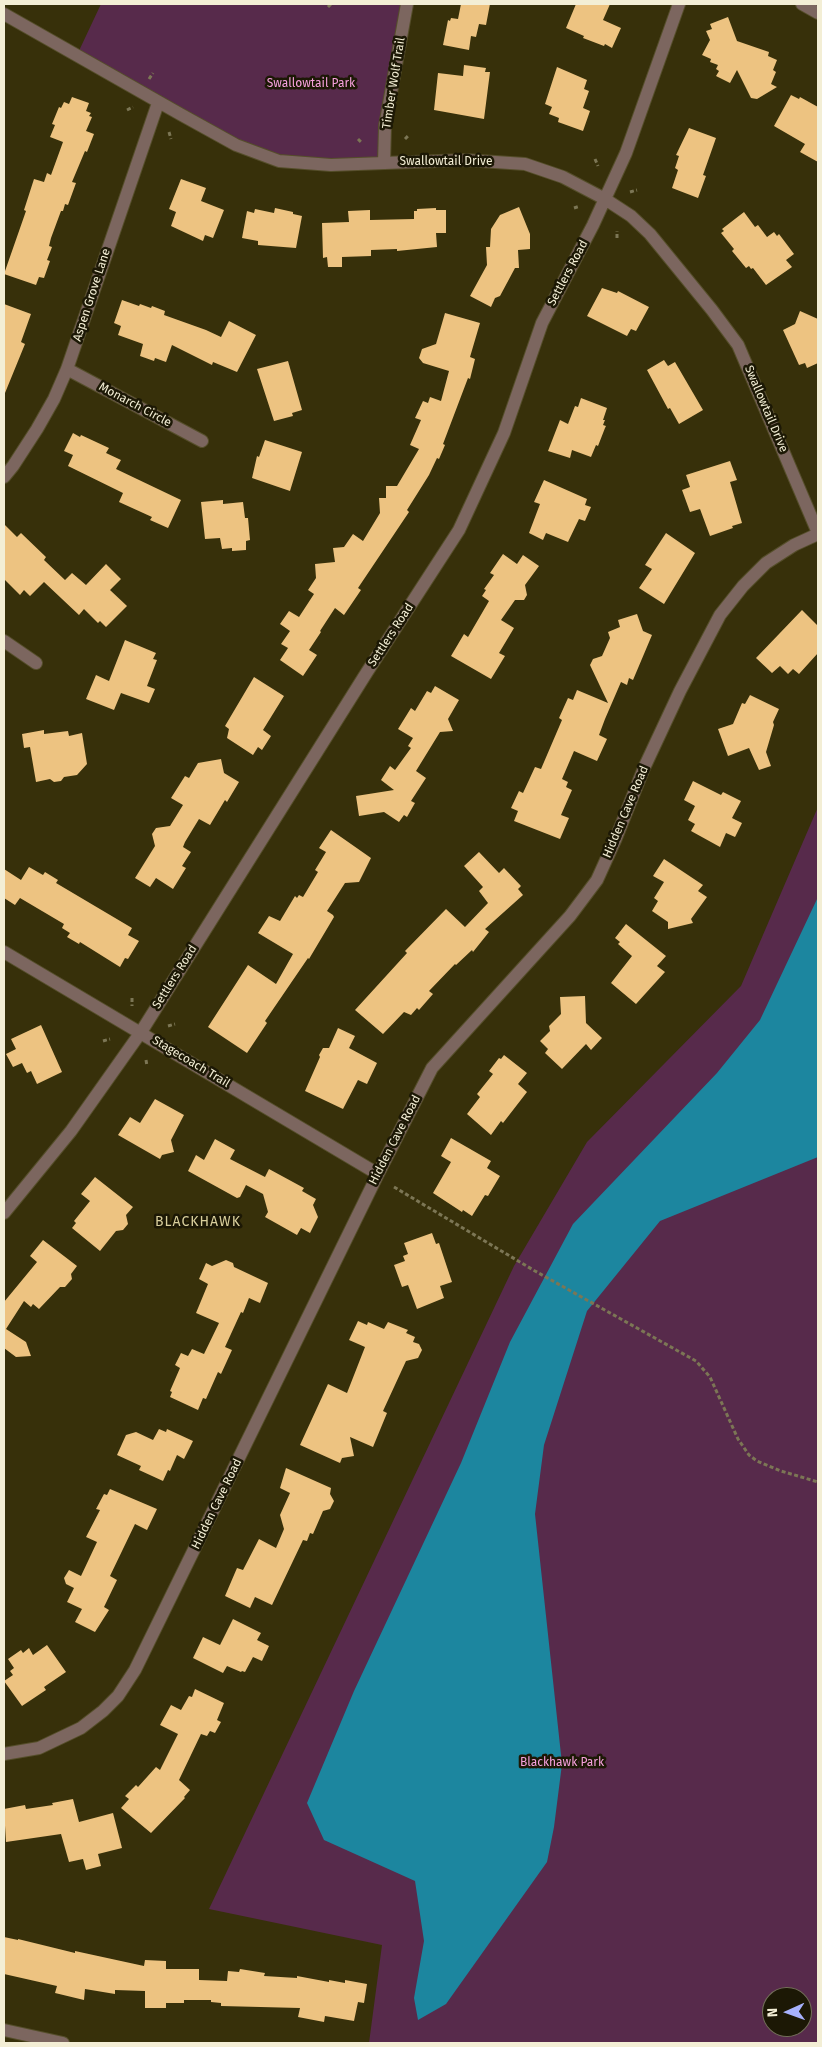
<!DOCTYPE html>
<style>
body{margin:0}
#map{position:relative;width:822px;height:2047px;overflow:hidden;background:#37300a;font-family:"Fira Sans",sans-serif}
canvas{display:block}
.frame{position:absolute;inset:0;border:5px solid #f3eed5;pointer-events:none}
.north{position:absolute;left:762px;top:1987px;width:50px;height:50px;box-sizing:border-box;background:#1c1805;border:1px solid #726e58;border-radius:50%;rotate:268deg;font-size:14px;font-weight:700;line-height:20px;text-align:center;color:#f3eed5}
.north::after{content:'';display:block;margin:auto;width:18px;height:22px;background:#a7b1fc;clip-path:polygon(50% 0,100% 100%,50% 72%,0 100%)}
</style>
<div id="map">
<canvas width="822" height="2047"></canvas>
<div class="frame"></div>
<div class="north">N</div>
</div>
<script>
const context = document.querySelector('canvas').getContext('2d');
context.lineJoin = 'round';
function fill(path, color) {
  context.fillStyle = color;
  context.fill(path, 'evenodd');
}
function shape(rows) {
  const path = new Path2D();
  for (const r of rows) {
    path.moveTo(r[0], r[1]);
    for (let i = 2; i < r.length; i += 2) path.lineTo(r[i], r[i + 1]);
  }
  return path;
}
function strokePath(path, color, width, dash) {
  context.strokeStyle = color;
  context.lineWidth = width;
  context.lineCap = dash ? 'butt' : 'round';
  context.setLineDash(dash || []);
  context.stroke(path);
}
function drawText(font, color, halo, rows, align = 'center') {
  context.font = font + ' "Fira Sans",sans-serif';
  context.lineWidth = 5;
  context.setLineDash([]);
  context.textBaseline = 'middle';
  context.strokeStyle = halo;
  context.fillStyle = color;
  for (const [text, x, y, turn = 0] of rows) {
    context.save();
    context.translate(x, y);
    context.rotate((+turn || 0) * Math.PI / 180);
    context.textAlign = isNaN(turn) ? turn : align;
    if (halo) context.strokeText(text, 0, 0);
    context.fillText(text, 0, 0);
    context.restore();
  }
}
fill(shape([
 [101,4,407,4,384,163,279,161,77,55],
 [818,807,818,2043,369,2043,382,1945,209,1909,514,1266,587,1142,741,986],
 [772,1997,802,1997,802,2027,772,2027]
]), '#572a4b');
fill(shape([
 [818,897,818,1157,660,1221,587,1311,544,1445,535,1514,562,1764,554,1827,547,1862,446,2004,418,2020,414,1998,424,1941,415,1881,324,1840,307,1803,354,1691,461,1463,510,1342,573,1224,717,1073,760,1020]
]), '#1c869f');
fill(shape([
 [461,4,490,4,486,25,479,24,476,37,471,36,469,50,443,45,448,20,450,21,451,18,458,19],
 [576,4,610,4,603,20,621,28,612,48,605,44,604,46,583,38,584,36,566,28],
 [728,17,737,41,769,52,768,56,777,60,773,70,776,72,771,84,777,87,757,99,751,98,737,70,730,83,716,76,719,71,716,69,718,65,710,62,711,59,702,55,710,40,706,31,712,29,710,24],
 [464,65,486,68,485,72,490,72,484,119,434,110,438,73,463,76],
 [557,67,587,80,584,89,589,91,583,108,590,111,583,131,558,122,559,118,549,114,552,107,545,104],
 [791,95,799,99,800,97,818,107,818,162,800,152,805,144,774,126],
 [72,97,89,103,86,111,91,113,89,116,92,117,86,131,94,134,87,152,85,151,72,182,76,183,68,205,65,204,63,211,61,211,51,238,49,246,52,247,47,260,50,261,44,278,39,277,36,285,4,274,26,211,24,210,34,179,44,182,47,173,51,175,63,142,50,137,55,125,52,124,59,107,61,108,64,102,69,104],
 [689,128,716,138,703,175,706,176,698,198,672,188,678,170,675,168,679,156,676,155],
 [181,179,206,188,201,201,224,210,213,238,205,235,203,241,171,226,176,212,169,209],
 [519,207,530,234,530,249,518,250,519,268,515,268,500,296,495,298,491,307,470,296,487,265,486,247,490,247,491,229,500,215],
 [275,208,293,212,293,214,302,216,296,248,258,245,258,241,242,238,247,211,254,213,255,209,274,213],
 [436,208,436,210,446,210,446,233,436,233,437,247,397,251,397,249,371,250,371,256,342,257,342,267,328,267,327,257,323,258,322,223,349,222,348,211,370,210,370,220,414,219,414,211,417,211,417,209],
 [744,212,755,227,758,225,767,237,774,232,777,236,779,234,794,254,786,260,792,267,766,285,753,268,751,269,749,266,746,268,732,251,734,249,721,233,724,231,722,229],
 [602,288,617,293,618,291,649,307,636,331,631,329,627,336,587,316],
 [122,300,139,306,140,304,151,308,152,306,165,311,164,315,206,330,221,337,229,321,256,335,237,372,213,362,212,365,172,345,166,362,155,358,154,361,140,356,143,344,118,335,121,326,114,323],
 [4,304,31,314,21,342,25,344,5,393,4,393],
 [800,311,818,319,818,363,807,368,805,363,799,365,783,330,795,324],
 [445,313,480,323,470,357,475,359,470,379,468,378,443,444,445,445,439,459,437,458,429,475,407,510,409,512,358,588,361,590,344,615,335,608,320,631,321,632,309,650,317,655,303,676,280,660,288,648,281,644,290,631,280,624,289,611,299,617,314,594,308,590,316,578,315,564,335,562,333,548,344,547,353,534,363,541,380,513,379,498,386,498,386,486,397,486,419,449,410,445,421,420,415,418,423,401,428,403,430,397,441,401,449,371,423,363,419,358,422,349,436,344],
 [664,360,668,366,675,362,703,410,679,424,670,408,668,409,647,370],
 [288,361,302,410,292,413,293,416,274,421,257,369],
 [581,398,607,408,603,420,605,420,603,425,606,426,605,428,598,446,596,445,591,457,572,450,570,458,548,451,560,420,568,424,575,406,578,407],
 [73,433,80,437,81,435,109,448,106,453,121,460,116,469,181,500,168,528,150,520,152,517,119,502,123,493,68,466,73,455,64,451],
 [265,440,302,452,290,491,252,478,257,456,259,457],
 [730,461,737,480,730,482,742,523,732,526,733,528,710,536,700,509,690,512,682,490,690,487,686,475],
 [544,480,587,499,585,505,591,507,585,521,579,519,568,542,546,533,543,540,529,533,540,504,534,502],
 [223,500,223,504,243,502,245,518,248,518,250,540,246,541,246,550,232,551,232,548,222,549,220,538,205,539,201,502],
 [4,524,17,537,21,533,46,557,44,560,65,580,72,573,86,585,106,564,121,579,110,590,127,606,106,627,100,621,98,623,84,609,79,615,44,582,30,596,24,590,20,595,4,579],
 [666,533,695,553,664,604,639,588,652,569,645,565],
 [503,554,517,564,523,555,539,566,525,585,527,595,524,600,515,600,501,620,514,628,499,653,505,656,491,679,451,656,464,634,468,637,489,601,482,596,486,590,484,589,494,575,490,573],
 [802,610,818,626,818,653,799,674,793,669,788,674,780,666,772,673,756,658],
 [637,614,643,631,652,635,633,680,629,678,627,685,621,682,605,719,599,735,607,739,597,761,574,751,562,779,568,782,566,787,572,790,561,815,569,818,560,839,514,821,518,811,511,808,519,791,523,793,535,767,541,769,562,720,559,718,568,698,573,700,577,690,608,703,590,665,593,659,602,656,610,638,608,632,620,627,618,620],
 [125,640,156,653,153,659,157,660,147,686,155,689,149,703,121,693,114,710,86,699,96,675,109,681],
 [254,677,284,696,263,730,271,736,262,750,258,747,253,755,227,738,229,729,225,726],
 [435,686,459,700,448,719,453,731,440,732,416,771,426,778,411,801,415,803,407,817,404,815,399,822,384,812,359,816,356,796,394,790,381,780,390,766,395,770,411,748,408,746,413,738,398,729,411,708,415,711,427,691,431,693],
 [750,695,779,709,773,722,774,725,766,752,771,766,759,770,749,748,728,756,718,729,733,724,742,703,745,704],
 [44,730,44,734,68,731,69,736,82,733,87,764,77,775,64,777,61,781,54,782,50,779,36,782,30,747,24,748,22,734],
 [221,759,224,773,239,782,227,802,225,800,210,825,199,819,185,842,183,847,191,852,182,866,186,868,173,889,156,878,150,887,135,878,155,846,152,834,156,828,170,826,183,805,171,798,185,776,189,778,198,763],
 [693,781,721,795,723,792,741,801,732,818,742,823,735,837,726,833,720,847,691,831,695,824,688,820,695,806,684,800],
 [331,830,371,858,359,882,345,883,327,911,333,915,334,917,309,959,308,958,265,1021,267,1023,247,1053,208,1027,248,965,276,984,293,954,258,933,269,916,280,921,295,896,297,898,299,895,303,897,318,872,315,870,326,852,319,848],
 [479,852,499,873,504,868,521,886,518,889,523,895,485,929,489,932,473,952,472,950,456,965,455,964,429,991,433,994,419,1010,417,1008,411,1015,404,1012,383,1034,355,1010,407,953,405,951,446,909,465,927,488,903,479,891,483,887,464,866],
 [664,859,703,885,698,891,707,897,691,919,693,923,668,929,668,922,652,911,658,901,654,898,664,882,653,876],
 [29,867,43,875,45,872,58,880,56,883,132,928,128,935,139,941,128,959,125,958,120,967,80,942,79,944,67,937,70,933,62,928,64,924,20,898,15,905,4,898,4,869,21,880],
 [626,924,666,956,657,966,665,972,636,1004,611,983,632,956,618,944,620,942,615,938],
 [585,996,586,1023,602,1038,591,1050,586,1044,562,1069,545,1053,548,1049,540,1041,550,1031,549,1026,561,1014,560,997],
 [41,1025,62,1072,37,1084,31,1071,27,1073,22,1063,13,1067,6,1054,16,1049,11,1039],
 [338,1028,355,1036,349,1048,377,1063,367,1084,358,1080,343,1109,305,1091,320,1057,319,1055,323,1048,329,1048],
 [504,1055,527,1073,518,1084,527,1092,503,1123,501,1121,491,1135,467,1114,480,1097,477,1094,493,1074,489,1071,499,1058,501,1059],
 [155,1099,184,1115,171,1140,174,1152,162,1155,160,1159,118,1135,130,1117,140,1123],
 [451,1138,491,1161,487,1168,500,1176,488,1196,485,1195,472,1216,463,1210,462,1212,433,1193,451,1162,441,1156],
 [215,1139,235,1150,230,1159,265,1177,269,1169,304,1188,302,1191,316,1199,313,1205,318,1217,310,1233,301,1228,297,1235,265,1217,268,1212,263,1194,246,1185,240,1197,237,1198,188,1171,196,1155,204,1160],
 [95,1177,133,1207,126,1215,128,1224,123,1230,116,1231,100,1251,72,1228,76,1223,74,1221,90,1201,81,1194],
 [432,1233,436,1244,439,1243,452,1282,440,1286,444,1298,417,1309,408,1285,402,1287,394,1265,405,1261,403,1256,408,1254,404,1243],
 [43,1240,77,1266,71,1274,72,1279,65,1287,60,1287,39,1309,33,1304,31,1307,24,1301,6,1329,26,1342,31,1356,16,1357,4,1348,4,1302,37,1262,30,1256],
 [226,1260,233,1263,234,1267,268,1283,260,1303,249,1298,243,1313,241,1312,225,1347,232,1350,221,1374,218,1372,206,1399,203,1398,198,1410,170,1397,172,1392,170,1391,180,1368,175,1365,181,1353,188,1356,192,1349,204,1354,219,1323,196,1313,208,1284,199,1279,206,1263,212,1266],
 [358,1321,367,1325,368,1322,384,1329,388,1322,408,1330,406,1333,415,1337,413,1342,419,1344,422,1350,418,1358,406,1361,383,1411,387,1413,373,1447,350,1437,354,1456,342,1458,340,1463,300,1445,328,1384,347,1393,365,1347,349,1340],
 [159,1429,166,1432,167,1429,193,1441,184,1459,177,1455,170,1471,168,1470,163,1481,139,1470,141,1466,117,1455,126,1435,136,1432,153,1440],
 [286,1468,331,1488,330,1494,334,1501,330,1509,323,1511,313,1534,310,1533,307,1541,303,1540,272,1605,255,1597,250,1608,225,1596,237,1568,243,1570,259,1539,276,1548,284,1529,280,1515,290,1493,280,1488],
 [110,1489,157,1509,147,1530,135,1524,110,1576,117,1580,104,1607,109,1610,95,1632,75,1622,82,1609,67,1602,74,1588,66,1584,64,1578,69,1570,81,1576,97,1542,86,1537,100,1510,96,1509,104,1494,107,1495],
 [233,1619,261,1633,257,1640,269,1646,262,1661,253,1657,245,1672,242,1671,241,1672,227,1666,223,1673,193,1658,203,1637,220,1645],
 [47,1645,66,1672,44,1687,46,1690,22,1706,4,1681,13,1675,10,1671,14,1668,8,1659,21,1650,23,1653,29,1648,33,1655],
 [195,1689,224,1703,217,1720,221,1722,215,1733,210,1731,207,1736,201,1734,179,1780,190,1790,184,1797,185,1798,151,1833,121,1808,129,1799,125,1796,136,1785,138,1787,156,1767,160,1770,178,1734,160,1725,171,1705,181,1710,189,1696,192,1697],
 [73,1799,79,1822,113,1813,122,1848,98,1854,101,1866,86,1870,83,1859,69,1862,61,1834,6,1842,4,1809,25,1805,26,1809,53,1805,52,1803],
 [4,1937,18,1940,18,1939,75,1953,75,1951,144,1966,145,1960,166,1961,166,1969,199,1969,199,1980,227,1981,228,1971,239,1972,240,1969,265,1973,264,1976,297,1978,297,1976,329,1982,329,1980,345,1983,345,1980,367,1984,364,2003,358,2002,354,2021,325,2016,324,2022,298,2017,300,2008,221,2006,221,2003,211,2002,211,2000,184,2000,184,2003,166,2003,166,2008,145,2008,145,1991,115,1990,115,1994,85,1989,84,2000,55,1993,57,1986,4,1974]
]), '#edc381');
const minor = shape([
 [802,4,818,13],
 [4,14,180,114,236,145,279,161,331,165,465,160,525,164,563,177,605,199,631,216,650,234,712,310,738,345,818,533],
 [384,163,385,126,407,4],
 [67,369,202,441],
 [4,477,13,466,37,429,54,399,67,369,158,103],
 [4,641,36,663],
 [4,952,378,1174],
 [4,1213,71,1131,141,1032,367,672,459,530,504,433,542,323,593,225,626,153,679,4],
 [4,1754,39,1748,81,1728,103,1711,118,1696,135,1670,378,1174,432,1068,570,916,597,880,616,838,644,768,680,691,720,615,743,586,766,563,794,545,818,534],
 [4,2030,63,2043]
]);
strokePath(minor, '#554e2a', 14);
strokePath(shape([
 [328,7,331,4],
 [149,79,153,73],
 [127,110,133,107],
 [169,132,171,139],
 [358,139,362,143],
 [405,139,409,135],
 [595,159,598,166],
 [630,192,637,190],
 [574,208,580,206],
 [617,238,617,231],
 [132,998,132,1006],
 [168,1026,175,1024],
 [103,1041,110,1039],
 [146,1060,147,1066],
 [394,1187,535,1271,696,1361,710,1377,738,1439,749,1455,757,1461,781,1471,818,1482]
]), '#7c7655', 3, [4, 2.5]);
strokePath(minor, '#7c665f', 12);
drawText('12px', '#f3eed5', '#1c1805', [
 ["Timber Wolf Trail",394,83,-81],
 ["Swallowtail Drive",446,162],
 ["Settlers Road",568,273,-62],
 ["Aspen Grove Lane",92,295,-72],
 ["Monarch Circle",135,405,28],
 ["Swallowtail Drive",766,409,67],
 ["Settlers Road",391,635,-57],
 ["Hidden Cave Road",626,812,-67],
 ["Settlers Road",175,977,-58],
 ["Stagecoach Trail",191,1062,31],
 ["Hidden Cave Road",395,1140,-63],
 ["Hidden Cave Road",217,1504,-64]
]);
drawText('12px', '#f7a1de', '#1c1805', [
 ["Swallowtail Park",311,84],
 ["Blackhawk Park",562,1763]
]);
context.letterSpacing = '1px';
drawText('14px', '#d9cf9c', '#1c1805', [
 ["BLACKHAWK",198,1222]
]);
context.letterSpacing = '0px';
</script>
